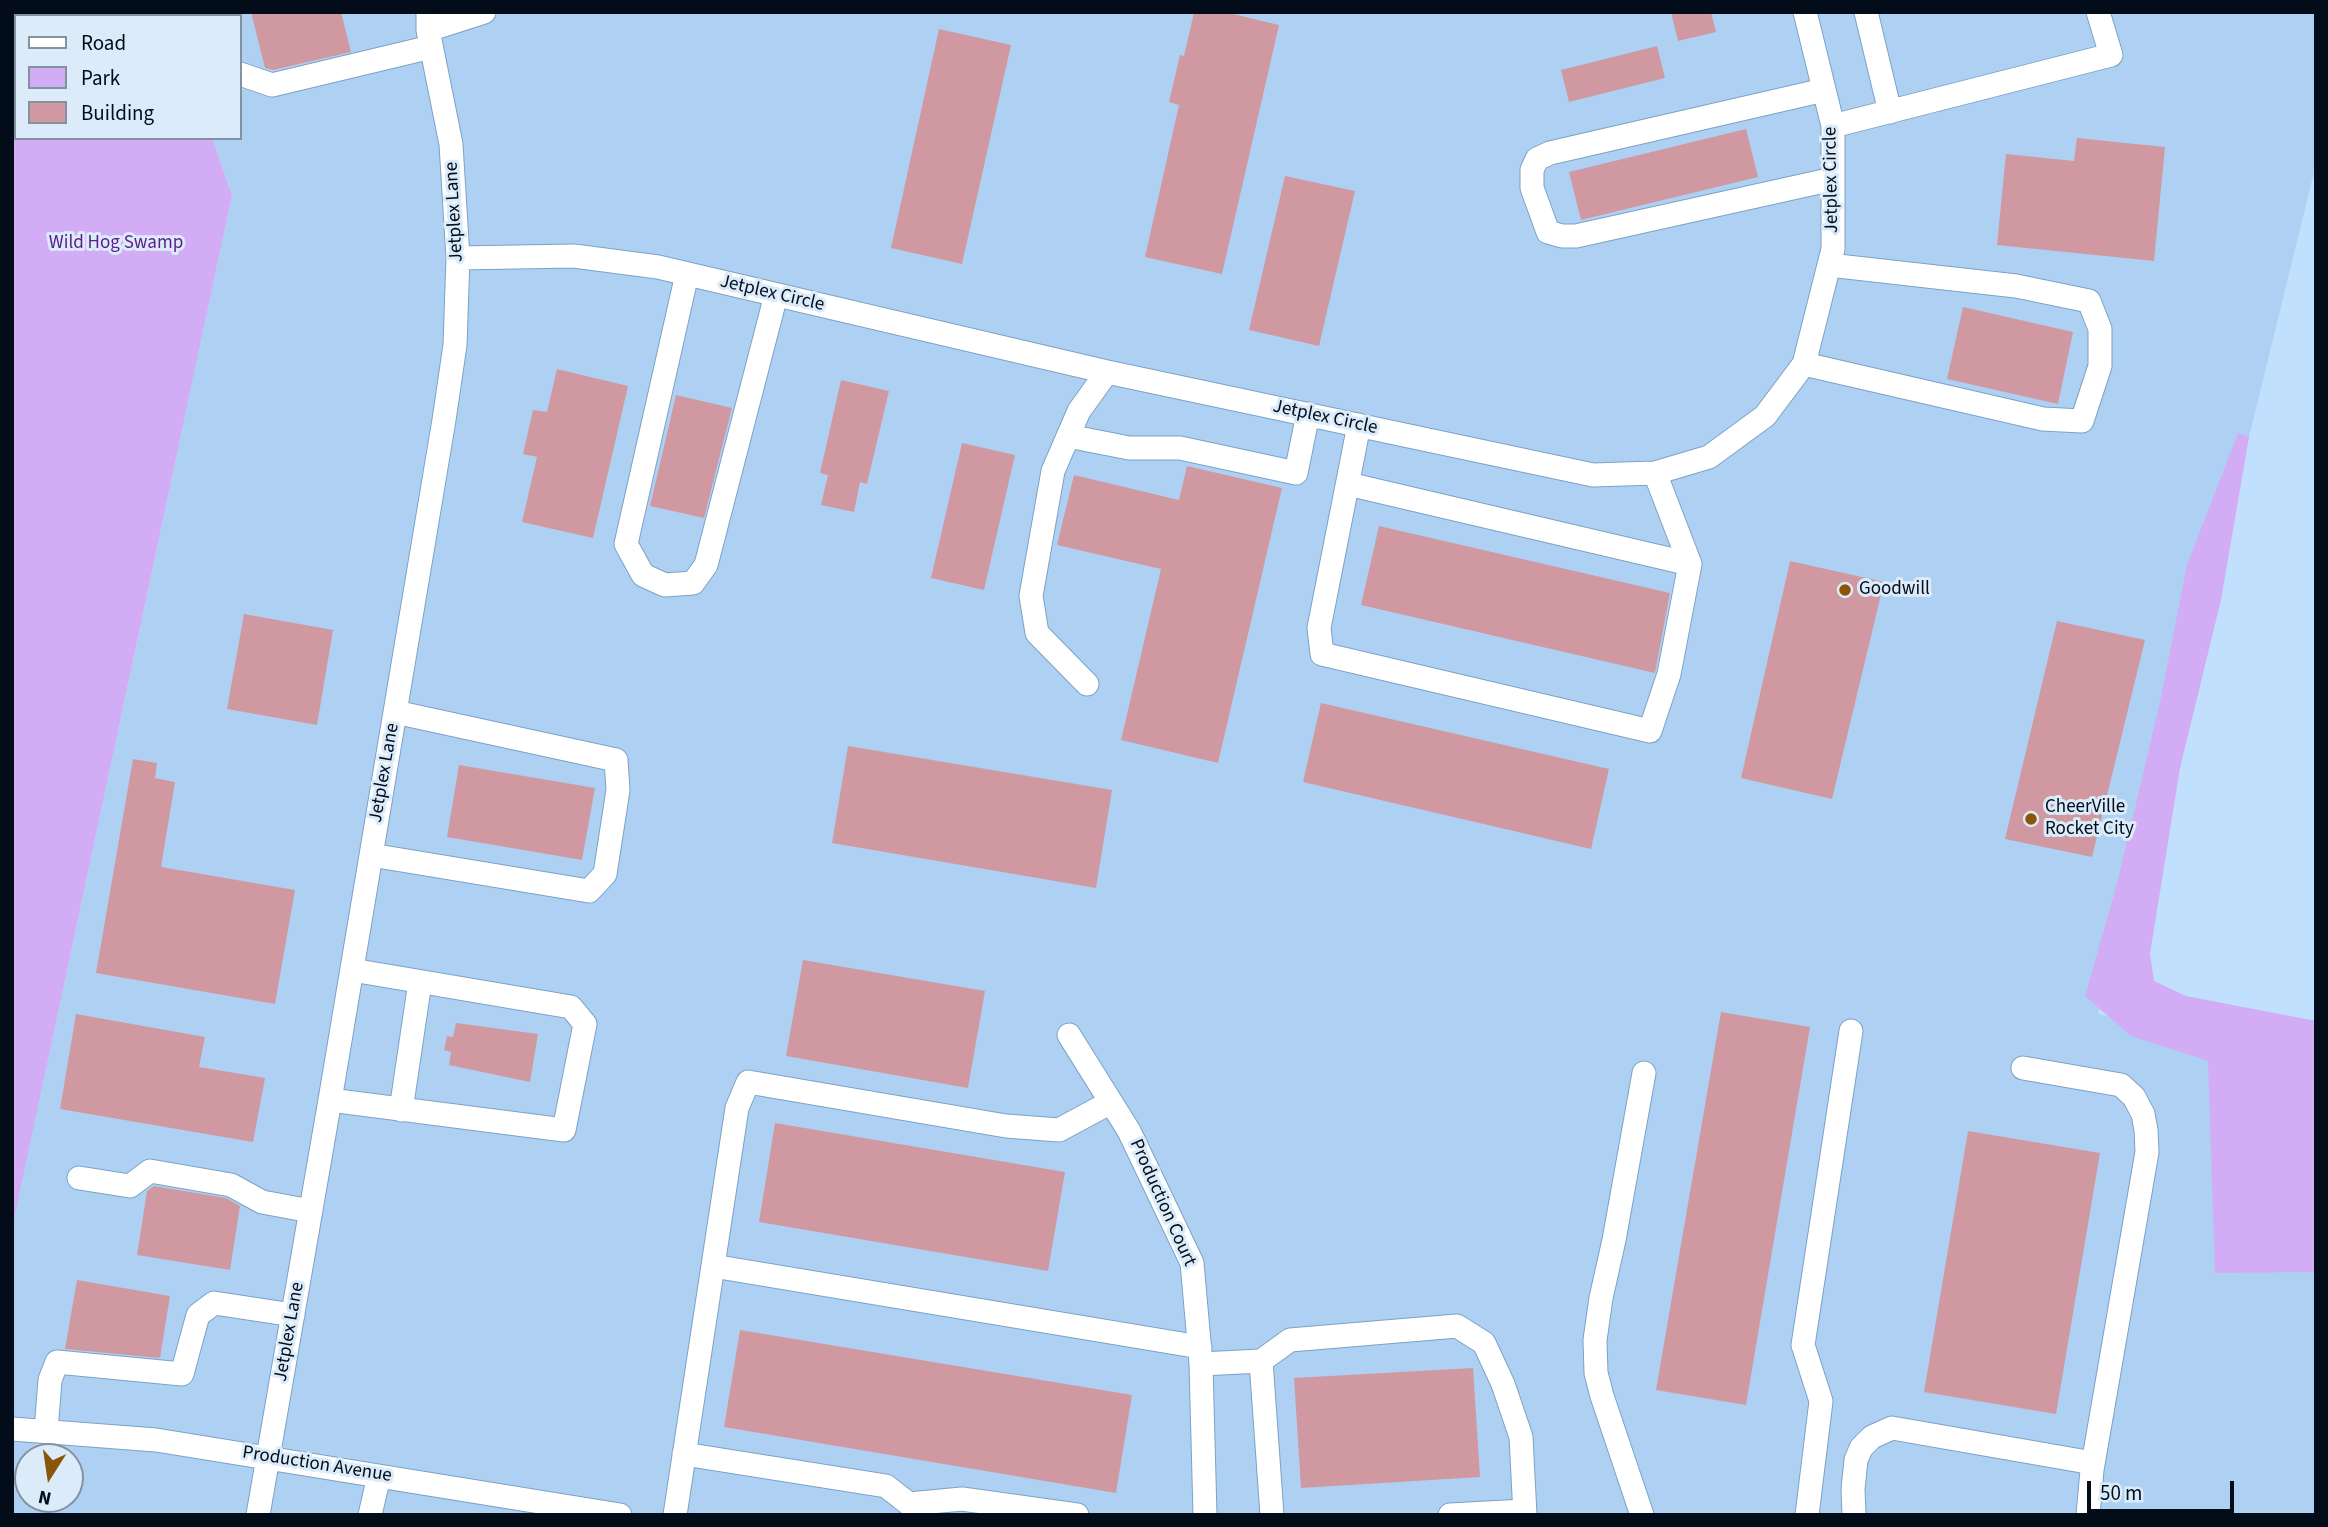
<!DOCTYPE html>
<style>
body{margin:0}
#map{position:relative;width:2328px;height:1527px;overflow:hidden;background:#c0e0fe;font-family:"Source Sans 3",sans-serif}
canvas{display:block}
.frame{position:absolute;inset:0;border:14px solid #020d19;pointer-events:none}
.legend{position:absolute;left:14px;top:14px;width:228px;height:126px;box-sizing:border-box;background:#dbebfa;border:2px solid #8492a0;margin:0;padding:9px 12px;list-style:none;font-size:21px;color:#020d19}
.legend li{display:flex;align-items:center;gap:14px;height:35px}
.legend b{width:35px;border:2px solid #8492a0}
.north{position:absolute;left:14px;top:1443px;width:70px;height:70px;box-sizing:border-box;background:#dbebfa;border:2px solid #8492a0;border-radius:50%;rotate:192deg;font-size:19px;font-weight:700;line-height:28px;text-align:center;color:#020d19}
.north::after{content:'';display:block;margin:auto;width:24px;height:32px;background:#8b5507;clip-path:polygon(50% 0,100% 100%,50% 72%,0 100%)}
.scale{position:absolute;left:2087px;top:1481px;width:147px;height:32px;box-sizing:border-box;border:4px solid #020d19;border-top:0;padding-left:9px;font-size:21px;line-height:24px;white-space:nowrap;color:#020d19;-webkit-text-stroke:5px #dbebfa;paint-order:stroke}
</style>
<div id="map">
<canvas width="2328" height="1527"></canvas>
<div class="frame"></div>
<ul class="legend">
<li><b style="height:9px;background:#fff"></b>Road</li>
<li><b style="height:19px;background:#d2adf5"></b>Park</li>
<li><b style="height:19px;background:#d099a2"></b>Building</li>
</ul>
<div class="north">N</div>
<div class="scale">50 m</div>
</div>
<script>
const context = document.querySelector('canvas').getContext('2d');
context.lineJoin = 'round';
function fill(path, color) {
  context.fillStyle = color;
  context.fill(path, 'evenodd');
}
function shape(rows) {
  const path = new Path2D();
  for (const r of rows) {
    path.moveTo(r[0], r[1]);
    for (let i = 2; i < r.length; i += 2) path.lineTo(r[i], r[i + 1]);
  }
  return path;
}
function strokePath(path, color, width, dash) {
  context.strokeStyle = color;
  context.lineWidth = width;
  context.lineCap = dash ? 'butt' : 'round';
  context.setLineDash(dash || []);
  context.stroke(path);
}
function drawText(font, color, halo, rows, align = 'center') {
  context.font = font + ' "Source Sans 3",sans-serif';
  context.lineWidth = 6;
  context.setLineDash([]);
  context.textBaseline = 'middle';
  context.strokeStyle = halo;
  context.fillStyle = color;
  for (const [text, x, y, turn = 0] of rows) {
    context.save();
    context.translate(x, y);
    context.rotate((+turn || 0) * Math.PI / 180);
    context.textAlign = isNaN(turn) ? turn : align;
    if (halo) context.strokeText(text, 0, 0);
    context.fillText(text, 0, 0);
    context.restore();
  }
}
fill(shape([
 [12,12,84,12,70,16,16,16,16,29,12,30],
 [170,12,2316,12,2316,164,2249,437,2098,1014,2316,1061,2316,1515,12,1515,12,1229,232,195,212,138,240,138,240,16,171,16],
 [28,1457,70,1457,70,1499,28,1499]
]), '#aed1f3');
fill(shape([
 [84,12,170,12,171,16,70,16],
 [16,29,16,138,212,138,232,195,12,1229,12,30],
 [2238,433,2249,437,2221,600,2180,768,2150,954,2154,981,2186,996,2316,1021,2316,1272,2215,1273,2208,1061,2131,1036,2085,996,2117,884,2160,702,2187,565]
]), '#d2adf5');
fill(shape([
 [251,12,341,12,351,52,273,70,265,68],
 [1194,12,1225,12,1279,25,1222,274,1145,257,1179,105,1169,102,1180,55,1184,56],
 [1671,12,1711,12,1716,32,1678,41],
 [939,29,1011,45,962,264,891,248],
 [1657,46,1665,78,1569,102,1561,70],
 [1746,129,1758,177,1581,220,1569,172],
 [2077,138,2165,147,2154,261,1997,245,2006,154,2074,161],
 [1285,176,1355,191,1319,346,1249,330],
 [1963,307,2073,332,2058,404,1947,379],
 [557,369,628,386,593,538,522,522,537,457,523,454,533,410,547,412],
 [841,380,889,391,867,484,860,482,854,512,821,505,828,475,820,473],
 [676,395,732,408,704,518,650,506],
 [962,443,1015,455,984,590,931,578],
 [1187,466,1282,488,1218,763,1121,740,1161,569,1057,545,1074,475,1179,500],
 [1379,526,1670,593,1655,673,1361,605],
 [1790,561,1884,582,1832,799,1741,778],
 [244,614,333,630,317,725,227,709],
 [2057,621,2145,640,2092,857,2005,839],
 [1321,703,1609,769,1591,849,1303,782],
 [848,746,1112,790,1096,888,832,843],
 [133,759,157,763,155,778,175,782,161,867,295,890,275,1004,96,973],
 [459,765,595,788,582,860,447,837],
 [803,960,985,991,968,1088,786,1056],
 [1721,1012,1810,1027,1746,1405,1656,1390],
 [76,1014,205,1037,199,1067,265,1078,253,1142,60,1109],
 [456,1023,538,1034,530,1082,449,1065,451,1052,444,1050,447,1036,453,1037],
 [775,1123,1065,1172,1048,1271,759,1222],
 [1968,1131,2100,1153,2056,1414,1924,1392],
 [154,1186,226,1198,240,1206,230,1270,137,1255,147,1191],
 [77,1280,170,1296,160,1358,65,1349],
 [740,1330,1132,1395,1116,1493,724,1427],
 [1473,1368,1480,1477,1301,1488,1294,1378]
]), '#d099a2');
const minor = shape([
 [225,12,225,16],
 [1866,12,1890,112],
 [428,30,484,12],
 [240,74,272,85,431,47],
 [1824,90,1550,153,1537,159,1532,170,1532,188,1548,232,1562,236,1576,236,1833,179],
 [1833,126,2111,55,2098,12],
 [458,258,574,256,658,267,1107,372,1593,475,1655,473,1709,457,1765,416,1804,364,1833,249,1833,126,1805,12],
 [687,274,626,544,643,575,665,585,693,583,706,565,776,295],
 [1804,364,2043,419,2082,421,2100,366,2100,329,2089,301,2016,286,1829,265],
 [1359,425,1319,628,1322,654,1650,731,1669,674,1690,564,1655,473],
 [1068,436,1129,448,1180,448,1296,473,1308,414],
 [1348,484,1690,564],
 [1087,684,1037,633,1031,596,1053,471,1079,411,1107,372],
 [371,855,589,891,605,874,618,790,616,760,395,712],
 [1069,1035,1129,1131,1192,1263,1201,1364,1205,1515],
 [2023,1068,2121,1085,2134,1097,2143,1114,2146,1130,2147,1152,2092,1470,2088,1515],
 [330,1100,564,1130,585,1024,571,1007,352,970],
 [401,1110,420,982],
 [79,1178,130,1186,150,1171,231,1185,262,1202,311,1211],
 [713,1266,1200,1347],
 [1261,1361,1272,1515],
 [1201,1364,1261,1361,1290,1340,1457,1326,1484,1343,1503,1384,1521,1437,1525,1515],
 [12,1429,156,1440,620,1515],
 [46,1431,50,1380,57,1362,182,1374,198,1315,214,1303,293,1315],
 [684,1454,886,1486,909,1504,962,1499,1077,1515],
 [258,1515,330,1100,444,420,455,345,458,258,451,144,428,30,428,12],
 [370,1515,379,1476],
 [675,1515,737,1108,748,1082,1006,1126,1059,1130,1111,1102],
 [1450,1515,1524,1511],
 [1642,1515,1602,1396,1596,1373,1595,1340,1601,1298,1614,1240,1644,1073],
 [1807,1515,1821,1401,1803,1345,1851,1031],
 [1854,1515,1853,1489,1856,1460,1861,1448,1872,1437,1892,1428,2093,1463]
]);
strokePath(minor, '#7ca2c5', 25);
strokePath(minor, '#fff', 23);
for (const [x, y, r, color] of [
 [1845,590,7,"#8b5507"],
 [2031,819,7,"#8b5507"]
]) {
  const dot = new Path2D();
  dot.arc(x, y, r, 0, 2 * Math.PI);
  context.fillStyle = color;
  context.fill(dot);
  strokePath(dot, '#dbebfa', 2.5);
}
drawText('19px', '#020d19', '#dbebfa', [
 ["Jetplex Circle",1832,180,-91],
 ["Jetplex Lane",455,212,-93],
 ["Jetplex Circle",772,294,13],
 ["Jetplex Circle",1325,418,12],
 ["Jetplex Lane",385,773,-80],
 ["Production Court",1162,1203,66],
 ["Jetplex Lane",290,1332,-80],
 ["Production Avenue",317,1465,9]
]);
drawText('19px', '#5e1c8a', '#dbebfa', [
 ["Wild Hog Swamp",116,244]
]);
drawText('19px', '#020d19', '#dbebfa', [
 ["Goodwill",1859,590],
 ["CheerVille",2045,808],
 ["Rocket City",2045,830]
], 'left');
</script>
